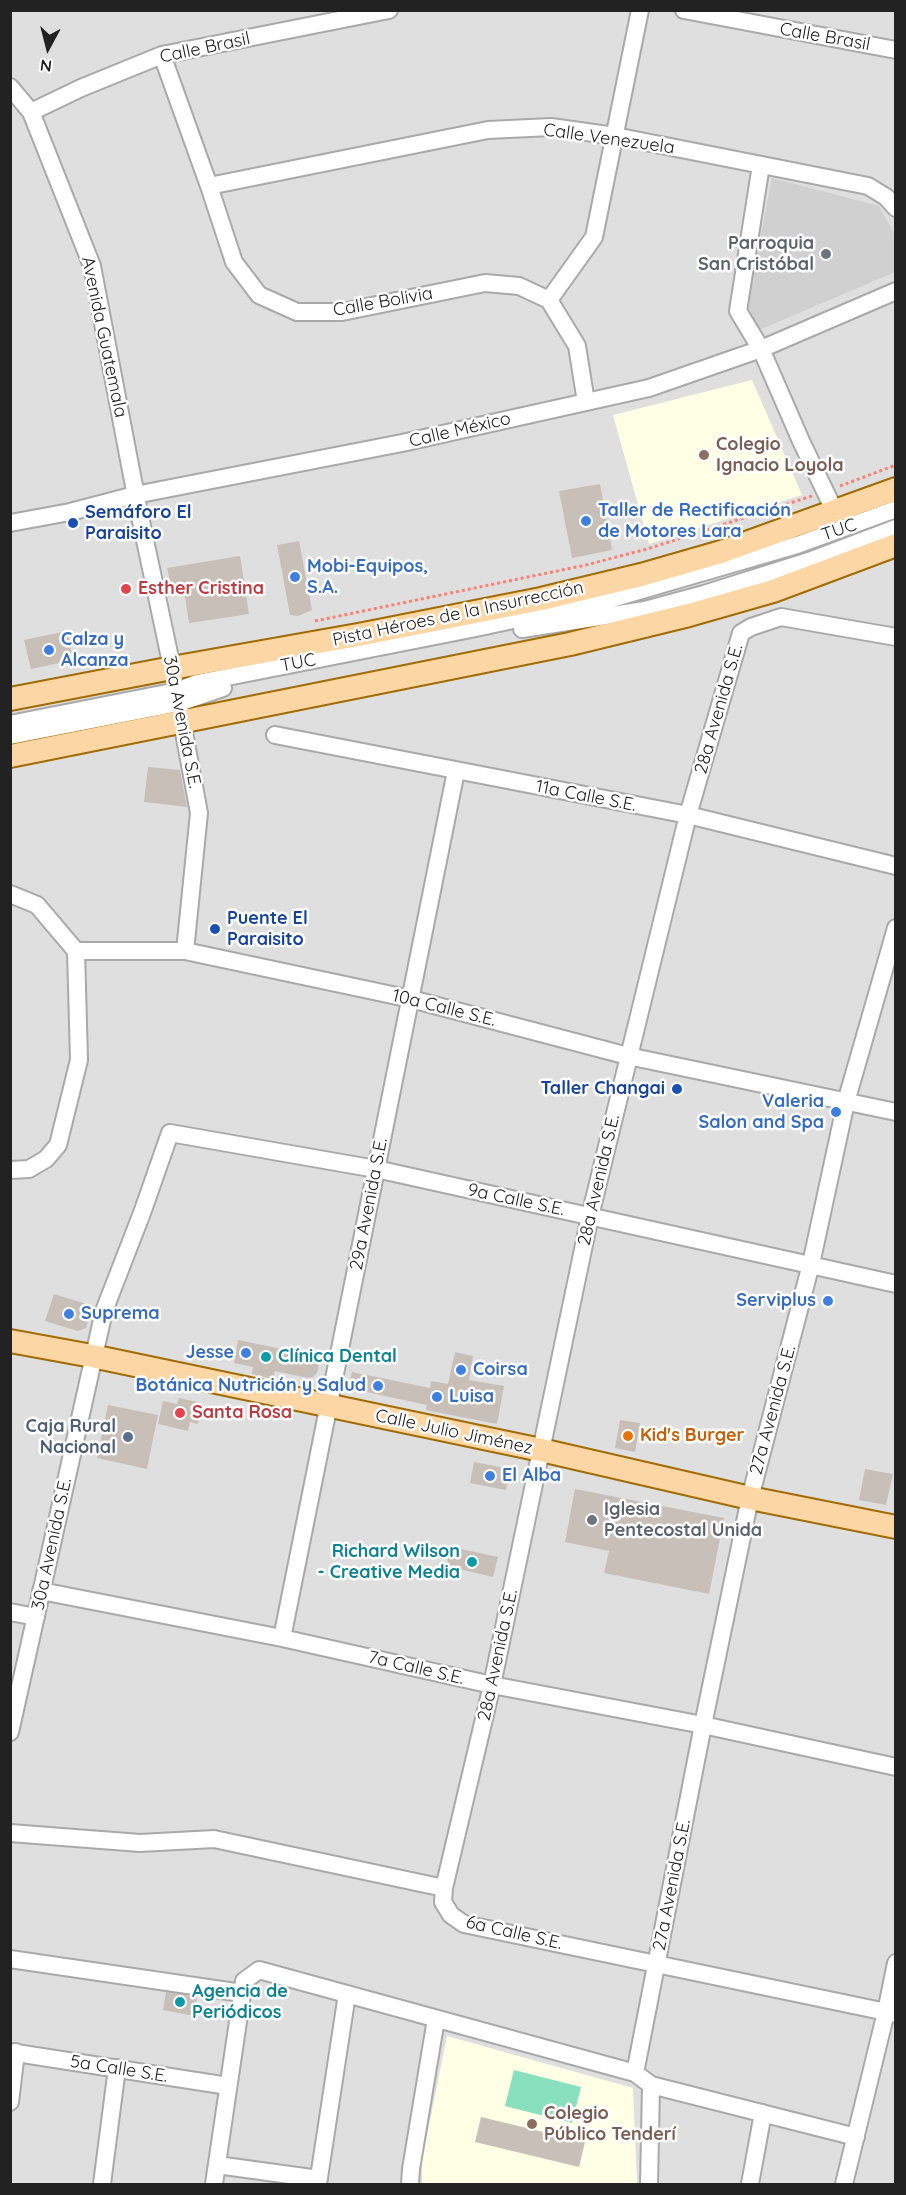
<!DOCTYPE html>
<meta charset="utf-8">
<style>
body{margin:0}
#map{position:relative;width:906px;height:2195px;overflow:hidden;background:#f2efe9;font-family:Quicksand,sans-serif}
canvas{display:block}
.frame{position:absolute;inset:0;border:12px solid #222;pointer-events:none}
.north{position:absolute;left:18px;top:18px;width:60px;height:60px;-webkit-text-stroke:4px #fff;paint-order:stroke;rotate:187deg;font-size:16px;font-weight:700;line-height:24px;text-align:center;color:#222}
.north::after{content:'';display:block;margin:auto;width:21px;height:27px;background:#222;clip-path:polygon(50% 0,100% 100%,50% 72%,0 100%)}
</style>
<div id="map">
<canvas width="906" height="2195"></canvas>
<div class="frame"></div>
<div class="north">N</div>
</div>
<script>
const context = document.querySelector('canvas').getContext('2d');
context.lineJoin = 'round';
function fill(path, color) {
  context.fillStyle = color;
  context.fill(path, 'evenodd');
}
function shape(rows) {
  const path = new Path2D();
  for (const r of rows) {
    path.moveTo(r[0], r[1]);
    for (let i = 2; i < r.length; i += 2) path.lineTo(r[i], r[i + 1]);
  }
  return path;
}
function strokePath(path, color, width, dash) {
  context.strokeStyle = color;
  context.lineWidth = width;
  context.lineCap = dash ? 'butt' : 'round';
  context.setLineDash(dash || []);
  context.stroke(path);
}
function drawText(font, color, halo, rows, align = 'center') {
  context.font = font + ' Quicksand,sans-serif';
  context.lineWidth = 5;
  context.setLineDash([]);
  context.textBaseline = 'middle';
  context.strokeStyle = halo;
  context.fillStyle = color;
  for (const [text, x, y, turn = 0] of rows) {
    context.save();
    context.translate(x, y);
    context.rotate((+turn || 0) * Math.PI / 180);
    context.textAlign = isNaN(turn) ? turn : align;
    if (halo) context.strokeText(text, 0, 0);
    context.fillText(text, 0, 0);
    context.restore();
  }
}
fill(shape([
 [11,11,895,11,895,2184,11,2184]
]), '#e0dfdf');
fill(shape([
 [752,380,802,495,649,544,613,415],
 [447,2036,633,2088,637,2184,422,2184,422,2160]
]), '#ffffe5');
fill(shape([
 [772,178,879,206,895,235,895,272,759,330,747,304]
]), '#d0d0d0');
fill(shape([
 [514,2070,581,2087,572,2123,505,2106]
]), '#88e0be');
fill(shape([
 [600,484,612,550,572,558,559,491],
 [299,541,312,610,298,616,290,615,277,545],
 [240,556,249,614,189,623,184,590,172,592,167,568],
 [67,631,73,660,31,669,24,640],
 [148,767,180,770,187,807,144,802],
 [54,1294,93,1306,86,1328,78,1331,45,1321],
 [238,1340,321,1357,317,1373,313,1377,308,1378,275,1371,273,1379,252,1374,253,1367,234,1363],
 [455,1352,473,1356,469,1380,504,1386,497,1424,426,1410,427,1405,348,1388,352,1372,430,1388,431,1381,448,1384],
 [179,1398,202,1403,198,1424,190,1422,188,1431,158,1424,163,1401,177,1404],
 [108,1405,158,1415,147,1469,97,1458],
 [620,1420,640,1423,635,1452,615,1448],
 [474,1462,510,1469,506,1490,470,1483],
 [865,1469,893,1474,886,1505,859,1500],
 [575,1489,724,1518,709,1594,604,1573,609,1551,565,1542],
 [451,1547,498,1557,493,1577,446,1566],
 [166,1992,197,1997,194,2016,163,2010],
 [481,2117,585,2142,579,2167,475,2142]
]), '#c7bfb8');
const minor = shape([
 [684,10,896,50],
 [162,55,209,186,234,262,259,295,297,312,342,312,485,283,519,286,549,300,577,346,586,402],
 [10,87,31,112,92,266,138,507,174,677],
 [31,112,81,88,162,55,389,10],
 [761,165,738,311,761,349,801,441,835,512],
 [209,186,488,130,551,127,615,136,868,186,886,197,896,208],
 [549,300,594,237,640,10],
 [10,523,70,512,135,495,402,443,649,388,761,349,896,291],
 [522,629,645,610,704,594,809,561,896,528],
 [896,637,781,617,751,627,741,633,688,815,590,1216,492,1685,444,1888,443,1902,451,1915,464,1924,896,2014],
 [180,711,199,813,185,951],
 [10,724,177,691,197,683,476,628,611,599,797,545,896,509],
 [275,735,688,815,896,866],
 [10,736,179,703,223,688],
 [10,894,37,905,76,951],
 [76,951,185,951,411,999,628,1056,896,1112],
 [10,1170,29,1169,46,1159,58,1145,79,1060,76,951],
 [41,1591,282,1638,492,1685,703,1725,896,1767],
 [10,1612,36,1617],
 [282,1638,456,771],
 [10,1732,104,1311,142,1213,170,1133,376,1169,896,1284],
 [10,1833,140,1843,214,1839,444,1888],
 [10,1959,242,1993],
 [10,2052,228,2086],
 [635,2073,703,1725,750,1498,811,1264,846,1102,896,928],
 [10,2102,16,2052],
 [217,2165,319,2179],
 [102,2184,117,2068],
 [214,2184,244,1981,259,1970,635,2073,651,2085,856,2137],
 [318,2184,347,1994],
 [410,2184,411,2169,436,2019],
 [649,2184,651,2085],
 [750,2184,763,2113],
 [844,2184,886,2012,896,1963]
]);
const major = shape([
 [10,699,172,668,358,635,541,599,641,575,721,552,896,489],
 [10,756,570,644,689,615,773,591,896,545],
 [10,1341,92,1356,541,1450,750,1498,896,1527]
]);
strokePath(minor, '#a9a9a9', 20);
strokePath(major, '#a06b00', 26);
strokePath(shape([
 [840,486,896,465],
 [315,621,586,565,647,549,812,496]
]), '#fa8072', 3, [3, 3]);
strokePath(minor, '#fff', 16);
strokePath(major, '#fcd6a4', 22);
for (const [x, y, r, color] of [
 [826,254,6,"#6b7280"],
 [704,455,6,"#8d6e63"],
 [586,521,6,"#3f7fe0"],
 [73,523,6,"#1a4fb4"],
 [295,577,6,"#3f7fe0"],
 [126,589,6,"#e0444e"],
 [49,650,6,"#3f7fe0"],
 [215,929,6,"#1a4fb4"],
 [677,1089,6,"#1a4fb4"],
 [836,1112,6,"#3f7fe0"],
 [828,1301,6,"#3f7fe0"],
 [69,1314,6,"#3f7fe0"],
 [246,1353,6,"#3f7fe0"],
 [266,1357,6,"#0f9aa8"],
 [461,1370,6,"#3f7fe0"],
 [378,1386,6,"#3f7fe0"],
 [437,1397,6,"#3f7fe0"],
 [180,1413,6,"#e0444e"],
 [628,1436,6,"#e8710a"],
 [128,1437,6,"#5c6f8a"],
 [490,1476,6,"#3f7fe0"],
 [592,1520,6,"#6b7280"],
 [472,1562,6,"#0f9aa8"],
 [180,2002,6,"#0f9aa8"],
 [532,2124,6,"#8d6e63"]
]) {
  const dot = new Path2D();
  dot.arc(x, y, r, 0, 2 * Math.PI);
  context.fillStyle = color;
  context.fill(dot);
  strokePath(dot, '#fff', 2);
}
drawText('18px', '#222', '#fff', [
 ["Calle Brasil",825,37,10],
 ["Calle Brasil",205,48,-12],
 ["Calle Venezuela",609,139,8],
 ["Calle Bolivia",383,302,-10],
 ["Avenida Guatemala",104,337,78],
 ["Calle México",460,430,-13],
 ["TUC",839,530,-19],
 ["Pista Héroes de la Insurrección",458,614,-12],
 ["TUC",298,663,-11],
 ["28a Avenida S.E.",719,709,-74],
 ["30a Avenida S.E.",182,722,79],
 ["11a Calle S.E.",586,796,11],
 ["10a Calle S.E.",444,1008,14],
 ["28a Avenida S.E.",599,1180,-77],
 ["9a Calle S.E.",516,1200,12],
 ["29a Avenida S.E.",369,1204,-79],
 ["27a Avenida S.E.",773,1410,-75],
 ["Calle Julio Jiménez",454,1432,12],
 ["30a Avenida S.E.",52,1544,-78],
 ["28a Avenida S.E.",498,1655,-78],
 ["7a Calle S.E.",416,1668,13],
 ["27a Avenida S.E.",672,1885,-79],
 ["6a Calle S.E.",514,1933,13],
 ["5a Calle S.E.",119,2069,9]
]);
drawText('bold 18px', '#5b616d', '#fff', [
 ["Parroquia",814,244],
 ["San Cristóbal",814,265],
 ["Iglesia",604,1510,"left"],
 ["Pentecostal Unida",604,1531,"left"]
], 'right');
drawText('bold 18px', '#785e54', '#fff', [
 ["Colegio",716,445],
 ["Ignacio Loyola",716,466],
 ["Colegio",544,2114],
 ["Público Tenderí",544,2135]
], 'left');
drawText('bold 18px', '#366cbe', '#fff', [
 ["Taller de Rectificación",598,511],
 ["de Motores Lara",598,532],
 ["Mobi-Equipos,",307,567],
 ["S.A.",307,588],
 ["Calza y",61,640],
 ["Alcanza",61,661],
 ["Valeria",824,1102,"right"],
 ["Salon and Spa",824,1123,"right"],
 ["Serviplus",816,1301,"right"],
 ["Suprema",81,1314],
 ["Jesse",234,1353,"right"],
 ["Coirsa",473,1370],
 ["Botánica Nutrición y Salud",366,1386,"right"],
 ["Luisa",449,1397],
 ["El Alba",502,1476]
], 'left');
drawText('bold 18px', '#164399', '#fff', [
 ["Semáforo El",85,513],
 ["Paraisito",85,534],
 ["Puente El",227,919],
 ["Paraisito",227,940],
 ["Taller Changai",665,1089,"right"]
], 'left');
drawText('bold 18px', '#be3a42', '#fff', [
 ["Esther Cristina",138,589],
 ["Santa Rosa",192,1413]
], 'left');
drawText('bold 18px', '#0d838f', '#fff', [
 ["Clínica Dental",278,1357],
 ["Richard Wilson",460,1552,"right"],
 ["- Creative Media",460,1573,"right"],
 ["Agencia de",192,1992],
 ["Periódicos",192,2013]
], 'left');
drawText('bold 18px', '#4e5e75', '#fff', [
 ["Caja Rural",116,1427],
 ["Nacional",116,1448]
], 'right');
drawText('bold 18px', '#c56008', '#fff', [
 ["Kid's Burger",640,1436]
], 'left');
</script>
